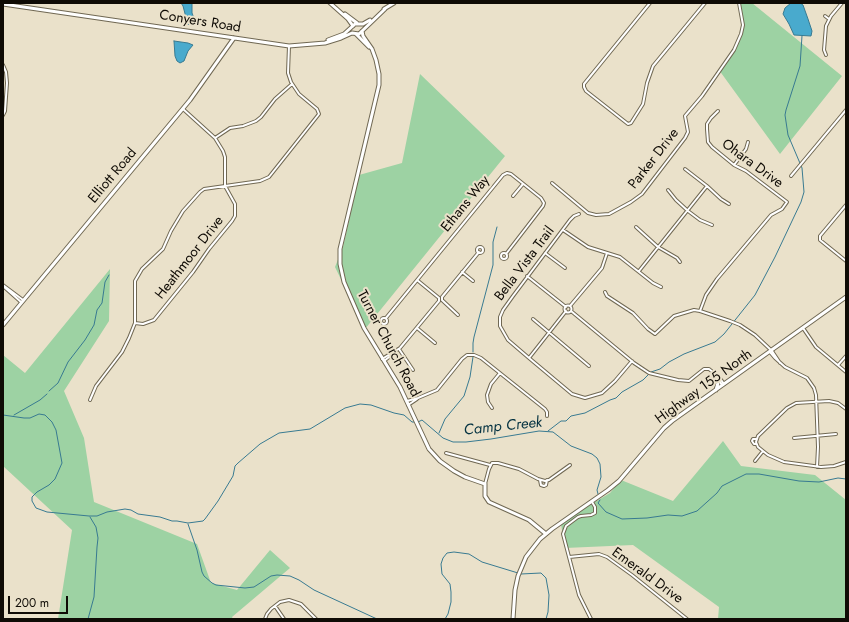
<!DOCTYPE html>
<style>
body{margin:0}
#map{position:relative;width:849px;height:622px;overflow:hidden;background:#eae1ca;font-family:Jost,sans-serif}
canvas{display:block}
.frame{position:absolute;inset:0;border:4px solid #0f0b05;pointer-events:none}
.scale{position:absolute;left:8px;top:596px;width:60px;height:18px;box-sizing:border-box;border:2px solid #0f0b05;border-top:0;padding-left:5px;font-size:12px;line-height:14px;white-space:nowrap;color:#0f0b05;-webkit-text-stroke:3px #eae1ca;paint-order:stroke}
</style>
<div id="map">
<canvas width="849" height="622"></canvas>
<div class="frame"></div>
<div class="scale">200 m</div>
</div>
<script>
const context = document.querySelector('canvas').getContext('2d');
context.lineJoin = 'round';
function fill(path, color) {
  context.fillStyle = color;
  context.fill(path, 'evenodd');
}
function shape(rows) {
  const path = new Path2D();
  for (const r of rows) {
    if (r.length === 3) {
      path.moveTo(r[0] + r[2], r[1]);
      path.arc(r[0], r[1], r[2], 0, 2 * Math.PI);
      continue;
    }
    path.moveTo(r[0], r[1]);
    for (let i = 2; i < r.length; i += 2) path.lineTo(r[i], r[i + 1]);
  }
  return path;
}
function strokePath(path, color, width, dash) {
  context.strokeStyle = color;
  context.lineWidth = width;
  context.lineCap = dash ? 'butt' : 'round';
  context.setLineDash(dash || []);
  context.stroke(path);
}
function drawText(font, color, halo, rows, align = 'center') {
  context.font = font + ' Jost,sans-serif';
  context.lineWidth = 4;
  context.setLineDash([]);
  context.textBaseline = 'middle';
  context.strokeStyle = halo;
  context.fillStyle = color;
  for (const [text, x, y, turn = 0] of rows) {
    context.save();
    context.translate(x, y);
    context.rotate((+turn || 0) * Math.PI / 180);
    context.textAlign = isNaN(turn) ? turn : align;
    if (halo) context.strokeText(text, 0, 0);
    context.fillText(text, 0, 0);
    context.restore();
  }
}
fill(shape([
 [739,3,752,3,842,76,780,154,719,70,734,49,742,31,741,11],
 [420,74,505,156,365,329,335,267,343,247,359,175,402,163],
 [110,269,109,321,64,391,84,438,94,502,197,544,211,583,237,590,270,550,290,568,232,617,233,619,58,619,72,530,3,466,3,355,25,373],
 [723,441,741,466,815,475,846,500,846,619,718,619,719,607,633,545,565,548,561,524,568,518,610,493,621,480,673,501]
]), '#9dd2a3');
const water = shape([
 [181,3,192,3,192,13,194,18,188,25,183,6,181,3],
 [791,3,800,3,803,5,808,19,812,31,811,36,794,35,789,24,783,14,785,8,791,3],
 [174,41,188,43,193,45,188,51,184,61,180,63,177,61,175,56,174,41]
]);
fill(water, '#49aacd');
strokePath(water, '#387a91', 1);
strokePath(shape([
 [473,352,473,343,474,337,493,265,493,242,497,227],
 [49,391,58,383,68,362,85,340,94,325,97,310,102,303,105,282,109,275],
 [3,415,24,418,30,418,39,414,45,415,52,422,56,430,62,463,55,479,49,485,37,492,32,497,32,501,36,508,47,512,89,516,97,516,107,512,125,509,131,510,138,514,160,517,172,521,177,521,188,523,203,521,205,519,218,501,233,476,235,466,238,463,260,444,279,433,310,429,345,408,360,404,371,405,394,413,404,415,412,422,415,422],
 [14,415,40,400,47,394],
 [418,422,422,420,443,438,453,442,466,442,491,439,539,431,553,432,571,446,592,454,597,458,600,464,601,477,597,490,598,494],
 [548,431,561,421,566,421,571,416,585,413,610,400,616,398,622,392,643,380,651,372,660,369,669,362,684,354,715,342,724,334,755,295,775,257,801,202,804,192,802,168,788,135,785,115,786,110,800,66,802,36],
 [439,433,445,419,464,396,470,377,473,357],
 [600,500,598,503,606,512,622,519,647,518,668,515,682,516,697,511,717,493,722,486,746,474,759,474,799,481,819,482,838,478,846,479],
 [188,524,197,550,202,572,204,576,212,583,216,585,245,588,254,587,271,576,277,575,290,576,299,580,314,590,377,619],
 [521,574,541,573,546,578,549,595,548,612,546,619],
 [88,619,94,597,97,547,98,538,96,527,90,517],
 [445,619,448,614,451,602,451,592,450,584,442,574,441,564,443,558,447,553,454,552,469,554,482,562,518,573]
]), '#387a91', 1);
const street = shape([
 [650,3,584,84,584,87,586,91,628,124,631,123,643,104,647,83,653,66,705,3],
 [825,16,829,19],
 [826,55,824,50,826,26,831,16,842,3],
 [3,65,6,72,7,83,5,111,3,115],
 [215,138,230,128,243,126,256,121,261,117,275,99,292,84],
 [734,165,746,149,748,142],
 [685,169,707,186,721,199,729,204],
 [791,176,846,110],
 [552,183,588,213,596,215,609,214,631,202,642,194,685,138,688,132,685,116,702,96,734,50,741,34,743,25,739,3],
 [668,190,676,200,688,211,700,220,712,225],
 [513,196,523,184],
 [846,205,820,236,820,240,846,261],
 [579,214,574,216,570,220,513,296,503,310,500,317,500,326,508,340,529,358,572,394,585,398,602,393,615,381,632,361],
 [636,227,658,247,677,258,680,262],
 [563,230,588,247,620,257,653,283,661,287],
 [480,250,3],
 [545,253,565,268],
 [504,256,3],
 [639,271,707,186],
 [462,272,473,281],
 [527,276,566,307],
 [417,280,439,298,439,301],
 [3,285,23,300],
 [3,286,21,302],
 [605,292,607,296,633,313,648,329,655,334,674,316,694,310,700,311,730,321,740,325,755,335,772,351,780,363],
 [442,297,479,252],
 [442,297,442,300,458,315],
 [568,309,3.5],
 [570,306,602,268,607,253],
 [571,311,634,363,649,373,678,380,689,381,704,369,709,369,719,377,724,384],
 [700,311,706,295,717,279,771,215,782,209,787,202,746,171,734,165,712,147,708,142,707,129,707,124,711,118,718,111],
 [386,318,503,175,507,173,511,174,541,198,544,203,543,206,506,254],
 [384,321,3],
 [533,319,589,366],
 [135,323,143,324,154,320,193,272,209,249,232,221,235,216,235,204,225,186,225,157,223,151,215,138,183,109],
 [417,328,435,343],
 [803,328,816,347,846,372],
 [399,349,413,370],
 [770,352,775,358,785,367,807,378,814,388,816,395,818,447,817,467],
 [529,358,566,311],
 [382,359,400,348,439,301],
 [384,361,393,354],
 [838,365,846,356],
 [715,374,722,385],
 [90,400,96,386,122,352,129,338,135,323,135,281,142,269,163,249,171,231,183,211,200,192,204,189,260,181,269,177,319,114,317,109,299,94,291,82,288,73,289,46],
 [407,401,418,398,437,390,462,359,467,355,474,355,481,358,545,409,547,412,547,416],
 [408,405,417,399],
 [492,408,488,402,487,395,491,384,500,373],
 [846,409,838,403,829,401,796,403,787,408,758,436,756,442,758,447,768,455,784,462,821,467,834,466,846,462],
 [794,438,836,434],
 [756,444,754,444,752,441,753,439,756,439],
 [446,453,490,465],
 [755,461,763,451],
 [540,480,541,485,544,486,546,485,547,480],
 [485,484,489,469,492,463,498,463,519,469,538,479,545,481,549,480,570,465],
 [569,557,599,554,607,557,632,575,687,619],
 [275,606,284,619],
 [265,619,267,614,271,609,280,602,289,600,301,604,316,619],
 [591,619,579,595,563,534,566,526,578,517,581,516,591,515,595,513,595,507,592,502]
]);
const secondary = shape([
 [330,3,348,19,353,26],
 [3,4,289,46,325,43,341,38,352,33,359,34,385,9],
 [384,9,394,3],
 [345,14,357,23],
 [362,31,363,36,372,49,376,60,379,74,379,85,340,249,340,264,344,282,364,328,400,387,429,449,440,461,454,471,465,477,485,484,485,496,489,502,529,520,546,534],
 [356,34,369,47],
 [328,40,344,34,355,24,363,24,370,20],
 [3,325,190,100,234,38],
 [716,390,718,383,717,378],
 [513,619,515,590,518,576,526,557,540,539,552,529,608,490,619,481,664,428,672,421,846,297]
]);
strokePath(street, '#706853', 4);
strokePath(secondary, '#706853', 5);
strokePath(street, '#fff', 2);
strokePath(secondary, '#fff', 3);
drawText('14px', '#0f0b05', '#eae1ca', [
 ["Conyers Road",200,22,9],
 ["Parker Drive",654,159,-52],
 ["Ohara Drive",752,164,36],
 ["Elliott Road",113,176,-50],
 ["Ethans Way",466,204,-51],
 ["Heathmoor Drive",190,258,-52],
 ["Bella Vista Trail",525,264,-53],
 ["Turner Church Road",388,344,62],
 ["Highway 155 North",704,387,-36],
 ["Emerald Drive",647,576,36]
]);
drawText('italic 15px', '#043241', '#eae1ca', [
 ["Camp Creek",503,427,-6]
]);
</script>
